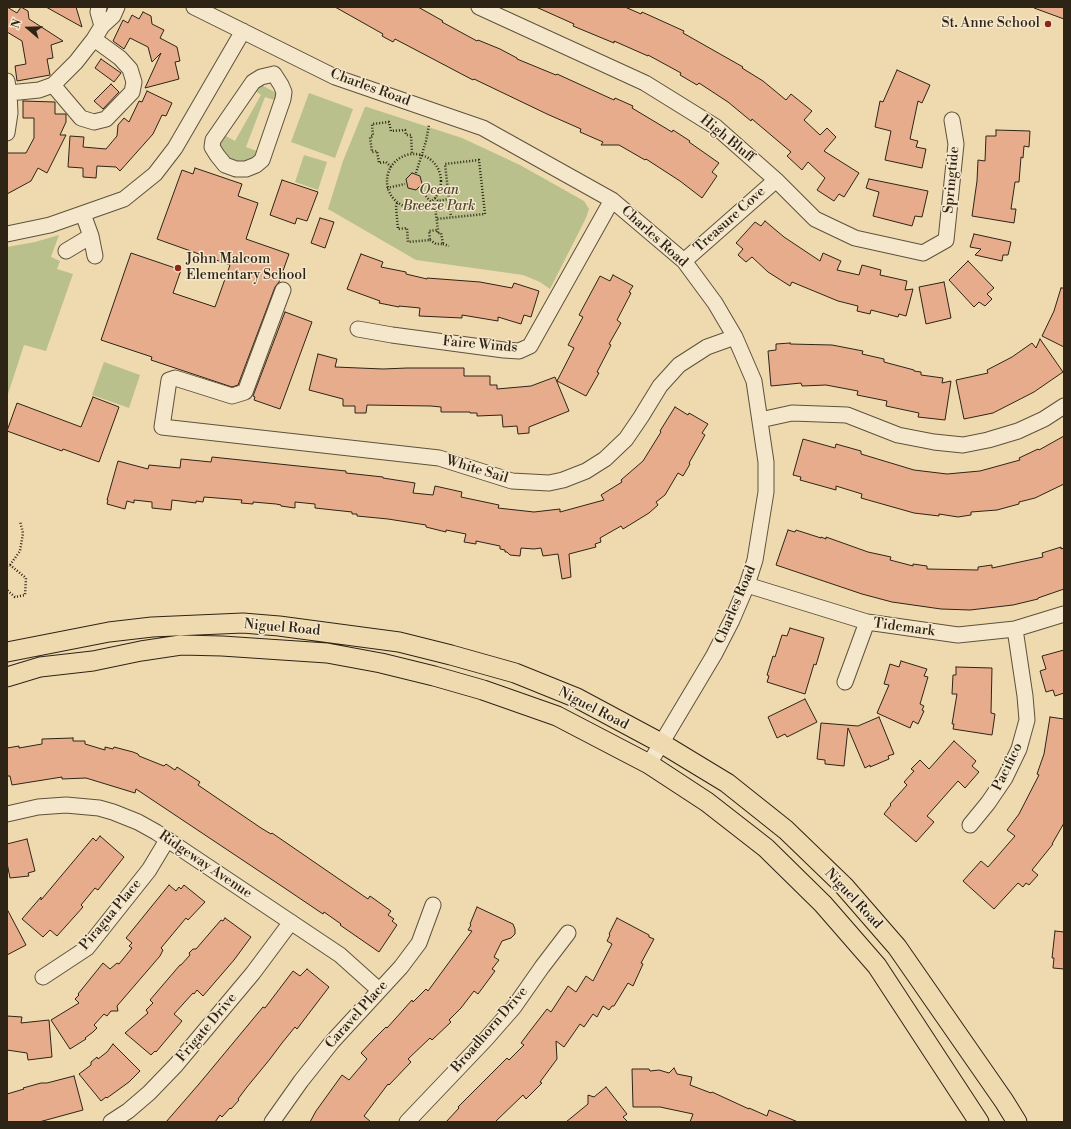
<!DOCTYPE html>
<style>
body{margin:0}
#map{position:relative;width:1071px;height:1129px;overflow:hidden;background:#efdab0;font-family:"Libre Bodoni",serif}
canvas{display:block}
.frame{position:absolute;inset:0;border:8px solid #2e2416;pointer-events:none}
.north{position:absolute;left:8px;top:8px;width:40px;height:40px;-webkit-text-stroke:3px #f5e7cc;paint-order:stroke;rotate:290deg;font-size:11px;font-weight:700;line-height:16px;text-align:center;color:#2e2416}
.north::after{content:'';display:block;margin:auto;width:14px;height:18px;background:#2e2416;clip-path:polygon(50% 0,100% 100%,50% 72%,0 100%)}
</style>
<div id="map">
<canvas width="1071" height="1129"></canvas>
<div class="frame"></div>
<div class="north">N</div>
</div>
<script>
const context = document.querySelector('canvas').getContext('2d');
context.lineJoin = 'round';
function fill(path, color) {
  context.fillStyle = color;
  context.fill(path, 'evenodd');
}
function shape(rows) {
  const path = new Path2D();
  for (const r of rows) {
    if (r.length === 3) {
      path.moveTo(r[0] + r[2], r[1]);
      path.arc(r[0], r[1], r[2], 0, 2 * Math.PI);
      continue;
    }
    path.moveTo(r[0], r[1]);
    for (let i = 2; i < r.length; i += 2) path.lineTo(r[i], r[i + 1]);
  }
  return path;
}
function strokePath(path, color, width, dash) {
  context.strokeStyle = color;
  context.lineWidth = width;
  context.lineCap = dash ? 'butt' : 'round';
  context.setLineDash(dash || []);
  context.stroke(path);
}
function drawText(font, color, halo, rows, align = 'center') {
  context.font = font + ' "Libre Bodoni",serif';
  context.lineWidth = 3;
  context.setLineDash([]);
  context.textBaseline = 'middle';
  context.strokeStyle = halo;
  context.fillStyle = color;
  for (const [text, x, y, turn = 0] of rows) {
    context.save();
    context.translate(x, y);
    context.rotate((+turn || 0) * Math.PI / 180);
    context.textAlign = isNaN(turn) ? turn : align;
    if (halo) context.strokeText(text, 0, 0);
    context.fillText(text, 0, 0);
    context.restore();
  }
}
fill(shape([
 [258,83,278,94,277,99,274,100,265,97,246,147,257,151,258,154,247,164,224,158,220,146,223,137,224,135,235,141,261,95,254,90],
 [309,93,353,109,335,158,291,142],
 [365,107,367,107,462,138,520,165,584,201,589,209,586,218,550,289,540,282,523,275,416,260,328,209,343,161],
 [304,155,327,162,318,190,295,182],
 [59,235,51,257,60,261,57,269,73,274,46,351,24,345,7,397,7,247,35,242],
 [104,362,140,375,129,408,92,395]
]), '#b9c08b');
const building = shape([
 [7,7,17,13,21,7,28,11,29,19,63,41,51,45,53,58,47,59,50,75,17,81,15,66,26,64,22,41,7,32,7,7],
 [46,7,76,7,82,27,46,7],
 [335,7,418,7,443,21,442,22,477,41,478,40,500,49,517,58,517,59,556,75,557,74,614,100,615,98,633,106,632,108,672,132,673,130,690,141,689,142,719,163,712,172,717,176,702,198,680,181,646,159,645,160,619,145,601,145,603,142,580,132,581,129,547,114,474,79,473,80,395,39,393,42,382,36,383,34,335,7],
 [536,7,625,7,641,14,642,12,684,31,683,33,743,67,742,68,763,81,786,100,791,94,812,111,804,120,820,135,827,128,836,137,824,151,859,173,844,197,839,194,834,201,817,190,825,178,808,162,802,170,787,156,791,152,752,119,751,121,728,102,699,83,697,85,680,75,681,73,648,55,648,56,614,41,614,43,573,26,574,24,536,7],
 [1034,7,1064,7,1064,19,1034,8,1034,7],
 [143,12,151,16,152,24,164,30,160,38,177,47,180,61,175,62,179,79,145,88,161,53,152,62,148,47,130,38,124,49,113,41,123,20,128,23,132,15,139,19,143,12],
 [101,59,121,73,114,82,95,68,101,59],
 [897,70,930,85,922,103,918,101,910,139,918,141,916,147,926,149,922,168,885,160,891,131,875,127,880,101,883,102,897,70],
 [111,84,119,92,103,109,94,101,111,84],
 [147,91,172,103,166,116,162,115,153,134,120,171,116,167,97,166,96,178,83,177,83,168,68,167,70,136,84,137,83,147,106,149,117,136,118,125,124,118,129,122,139,101,142,102,147,91],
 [23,101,55,102,55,114,66,114,66,122,60,135,66,135,47,173,38,168,31,181,7,194,7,153,26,153,34,138,34,118,23,118,23,101],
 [996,130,1030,131,1029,147,1024,146,1023,158,1021,157,1019,182,1015,182,1011,209,1016,209,1014,223,972,216,977,181,978,160,985,161,986,136,996,136,996,130],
 [195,168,242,184,238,196,258,203,246,239,289,254,279,282,275,287,238,385,232,387,151,360,152,357,101,340,131,253,181,270,173,293,215,307,230,265,157,239,182,170,193,174,195,168],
 [412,173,420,176,422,184,416,190,408,188,406,179,412,173],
 [869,179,928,191,922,217,915,216,912,226,873,216,879,192,866,188,869,179],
 [282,180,318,192,307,221,297,218,295,224,270,215,282,180],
 [320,218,334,222,325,248,311,243,320,218],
 [765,221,784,237,820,261,823,253,841,261,837,270,859,275,862,265,881,270,880,275,907,281,905,290,913,289,906,316,899,314,898,317,871,310,870,314,857,311,858,306,838,301,792,282,790,286,768,272,752,257,746,262,738,255,743,249,736,243,755,222,761,226,765,221],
 [974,234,1011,242,1008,255,1003,255,1002,261,975,255,981,249,970,247,974,234],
 [361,254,383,262,381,267,406,272,406,274,427,279,427,278,480,282,512,288,514,283,539,291,531,317,524,315,521,324,498,317,498,321,462,315,462,318,419,316,420,308,399,306,399,307,379,303,380,301,347,289,361,254],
 [968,261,994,288,987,294,992,299,985,306,979,302,974,307,949,280,968,261],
 [613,275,633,286,629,292,631,293,617,320,621,323,609,344,611,345,597,372,599,373,586,396,557,381,574,348,568,345,583,317,579,315,600,276,610,281,613,275],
 [944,282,951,318,926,324,919,287,944,282],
 [1061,288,1064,288,1064,347,1042,336,1054,311,1061,288],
 [285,312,312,322,280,409,254,400,255,397,253,396,285,312],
 [1040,339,1063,372,1034,392,993,413,964,419,956,380,988,373,987,370,1012,357,1032,343,1036,348,1040,339],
 [790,343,790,344,832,345,863,351,862,354,884,359,884,362,914,370,914,371,921,372,921,375,943,378,942,383,951,381,945,420,918,417,919,413,886,406,887,401,857,395,858,391,826,385,802,386,801,383,771,386,768,351,776,350,776,344,790,343],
 [318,354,337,359,335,367,383,369,407,368,464,368,464,376,490,376,490,385,497,385,497,389,531,386,555,377,569,411,529,427,529,433,518,434,517,426,503,427,502,415,477,416,477,413,470,413,470,412,441,412,441,407,431,406,367,405,366,413,355,413,355,406,343,406,343,399,309,390,318,354],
 [93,397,119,407,99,462,63,449,62,451,7,431,17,403,81,427,93,397],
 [675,407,688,415,689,413,708,424,702,433,705,435,689,463,690,464,683,476,678,473,665,495,656,502,658,505,649,513,623,529,621,526,600,538,601,542,595,544,596,547,569,554,571,577,562,579,558,554,543,556,541,548,534,549,521,548,520,556,510,555,507,552,505,552,505,550,500,549,500,546,476,541,476,544,464,542,466,534,446,530,446,532,426,527,426,525,388,519,357,516,357,514,352,514,352,512,315,508,315,504,295,502,295,508,281,506,281,505,276,504,253,502,253,504,241,503,242,500,204,497,203,502,196,501,196,503,172,500,171,510,152,508,152,502,134,500,134,503,127,501,125,509,107,504,108,500,107,500,118,461,148,469,149,465,180,468,181,459,211,462,212,457,346,471,346,473,383,477,383,478,415,483,413,493,433,495,435,486,462,492,461,497,499,505,498,508,534,512,560,509,560,512,604,500,601,495,622,482,621,480,643,461,661,432,660,431,675,407],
 [1064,436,1064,484,1035,498,1019,502,1019,504,997,510,971,512,971,515,958,517,939,514,939,516,914,513,861,498,862,494,836,486,836,490,800,480,801,477,793,475,803,439,835,448,836,444,861,451,861,454,914,470,947,474,980,471,1020,460,1019,458,1038,449,1039,450,1064,436],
 [788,530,795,532,796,530,821,538,821,537,826,539,826,537,868,552,891,557,890,560,913,566,913,564,927,566,927,569,978,570,978,567,992,565,992,568,1043,557,1042,553,1061,547,1061,549,1064,548,1064,589,1038,598,1038,599,1013,605,970,610,941,609,892,602,862,594,776,565,788,530],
 [790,628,824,638,816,665,814,664,805,694,767,682,769,676,767,675,773,656,775,657,782,635,787,636,790,628],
 [1064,650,1064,693,1055,696,1053,690,1046,692,1040,671,1046,669,1042,656,1064,650],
 [901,661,927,669,924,676,928,677,920,704,924,706,922,710,924,711,918,724,913,721,910,728,877,713,889,685,884,684,890,664,899,667,901,661],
 [956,667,992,668,991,713,995,714,992,735,953,729,954,724,952,724,957,694,952,694,953,675,956,675,956,667],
 [805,699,817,722,787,737,785,734,777,738,768,717,805,699],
 [879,717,894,754,888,756,889,759,870,767,870,765,865,768,848,728,844,766,825,764,825,760,817,759,821,723,858,726,879,717],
 [1050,717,1064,719,1064,823,1052,844,1053,844,1032,870,1038,875,1029,885,1026,883,1023,887,1018,883,994,909,963,881,981,861,988,867,1015,836,1007,830,1019,814,1039,775,1037,774,1044,754,1050,717],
 [73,738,73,741,85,741,85,744,105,750,105,747,113,749,114,747,133,752,138,754,139,756,164,766,166,764,175,770,177,767,200,782,198,785,261,828,271,834,272,833,368,899,370,896,391,911,388,915,394,919,392,921,397,925,379,952,340,925,341,924,324,912,323,914,283,887,136,789,135,793,86,778,62,779,62,777,12,785,10,776,7,776,7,748,19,746,19,748,42,744,42,739,73,738],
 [954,741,976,761,972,766,979,772,965,788,958,781,927,816,934,822,916,842,884,814,891,805,890,804,907,785,904,782,914,771,911,769,920,760,929,769,954,741],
 [100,836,124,857,98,890,95,888,81,905,83,907,57,936,50,930,43,937,22,919,41,897,41,900,93,838,96,841,100,836],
 [27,839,35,871,28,873,29,876,10,878,7,863,7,844,27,839],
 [169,885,176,891,179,887,181,889,184,885,205,902,188,920,186,918,161,948,163,950,160,956,117,1006,118,1011,111,1011,107,1016,104,1014,94,1025,97,1028,93,1032,85,1038,86,1039,70,1049,51,1020,79,1003,75,999,79,995,78,994,103,963,110,969,117,963,119,964,132,948,129,946,132,943,126,938,169,885],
 [477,907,513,924,515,929,515,934,511,938,502,941,494,957,499,960,492,969,495,971,478,994,474,991,461,1008,449,1020,451,1022,432,1040,430,1038,408,1059,411,1062,389,1085,388,1084,364,1116,371,1122,310,1122,316,1111,342,1075,349,1080,367,1059,361,1053,374,1039,386,1027,387,1028,412,1000,413,1002,426,989,428,991,472,931,468,930,471,925,470,924,477,907],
 [7,909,26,945,7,955,7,909],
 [225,918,251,937,234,960,203,996,197,990,194,994,193,993,174,1014,182,1021,156,1052,155,1051,151,1055,125,1033,148,1013,146,1010,153,1003,150,1000,180,965,181,965,190,955,189,953,193,949,196,949,221,920,223,921,225,918],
 [617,918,649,935,649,937,654,939,641,963,643,964,633,986,628,983,614,1006,612,1006,609,1010,603,1006,597,1017,593,1014,584,1027,580,1024,564,1047,556,1041,557,1059,540,1082,542,1083,526,1099,523,1095,495,1122,446,1122,459,1108,458,1107,507,1058,509,1060,524,1045,521,1043,530,1031,547,1009,551,1012,568,986,576,992,586,976,593,981,612,944,607,941,610,935,609,934,617,918],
 [1055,931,1064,932,1064,969,1053,968,1054,958,1052,958,1055,931],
 [307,969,329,987,297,1029,295,1027,282,1043,270,1059,247,1087,238,1099,239,1100,231,1109,230,1108,222,1117,220,1115,215,1122,166,1122,199,1084,263,1007,265,1008,293,971,300,976,307,969],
 [7,1016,22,1017,21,1023,49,1020,52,1057,28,1060,27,1053,7,1050,7,1016],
 [113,1044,140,1071,129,1082,107,1098,106,1097,101,1101,79,1074,91,1065,91,1062,97,1057,98,1059,107,1052,113,1044],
 [674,1068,677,1074,692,1077,690,1085,711,1093,712,1092,749,1109,749,1108,767,1116,769,1110,798,1122,690,1122,693,1114,660,1107,633,1107,632,1069,649,1069,650,1071,659,1070,669,1073,674,1068],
 [74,1076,83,1110,39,1122,7,1122,7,1094,24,1089,23,1088,41,1083,47,1083,74,1076],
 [606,1087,627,1114,623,1117,628,1122,566,1122,588,1104,588,1095,594,1097,606,1087]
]);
fill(building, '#e7ac8c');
strokePath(building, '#2e2416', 1);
const minor = shape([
 [99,7,98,12,102,26],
 [194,7,335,77,483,128,612,200,684,261,715,303,735,337,754,381,766,462,766,492,755,560,747,585,732,620,714,655,649,764],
 [479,7,645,83,716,127,776,180,815,219,855,238,923,253,946,240,956,144,952,120],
 [274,74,281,85,284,92,283,99,262,160,256,165,246,169,236,169,225,165,217,155,212,147,213,140,253,82,261,77,274,74],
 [7,81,9,93,10,113,7,133],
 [53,85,81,118,94,122,106,119,132,92,134,82,130,69,120,58,94,39],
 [9,93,39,90,53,85,76,62,94,39,102,26,113,16,117,7],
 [83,214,91,236,95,256],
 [7,234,50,225,124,199,155,174,175,148,243,31],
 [66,251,91,236],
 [684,261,776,180],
 [283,290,245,392,232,396,175,378,169,380,162,427,439,458,512,481,549,483,563,480,586,471,605,459,626,439,641,417,660,386,679,365,707,347,735,337],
 [358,329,392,335,504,350,519,351,530,346,612,200],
 [760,420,792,413,847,415,898,435,934,442,963,445,988,440,1018,431,1044,419,1064,406],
 [747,585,867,622,958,635,1015,629,1064,614],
 [845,682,867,622],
 [7,814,38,807,66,805,99,808,113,812,138,822,156,832,340,955,379,990],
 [970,825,988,803,1005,778,1019,749,1027,720,1025,696,1015,629],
 [43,977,87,948,149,870,167,840],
 [111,1122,128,1111,149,1093,176,1065,253,973,291,922],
 [272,1122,301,1081,332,1042,401,967,419,943,433,905],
 [407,1122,486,1039,514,1007,542,967,568,933]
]);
const major = shape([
 [7,652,109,632,152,627,243,623,279,626,399,642,451,655,515,673,577,698,661,743,727,783,786,830,844,886,897,947,1004,1101,1017,1122],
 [7,677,40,667,93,661,141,651,181,645,222,646,327,653,381,663,434,676,483,690,557,716,649,764,707,802,766,848,823,904,877,966,979,1122]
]);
strokePath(minor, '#5e523c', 17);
strokePath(major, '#2e2416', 21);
strokePath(shape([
 [414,181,27],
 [391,167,386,162,379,163,377,151,372,152,370,137,373,136,372,124,389,122,391,131,405,130,406,135,411,135,412,154],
 [416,173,426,141,429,125],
 [387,188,405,184],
 [435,198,438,201,449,199,445,164,479,160,485,214,436,219],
 [449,199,451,217],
 [397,203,396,207,398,229,407,228,408,242,430,240,429,231,438,230,435,207,420,189],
 [430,240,436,244,443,244,441,233,437,233,438,230],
 [443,244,449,246],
 [10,565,20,551,23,533,20,521],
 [7,566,10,565,26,578,25,595,15,597,7,590]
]), '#2e2416', 2.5, [1, 2]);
strokePath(minor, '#f5e7cc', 15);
strokePath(major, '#efdab0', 19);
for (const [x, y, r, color] of [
 [1048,24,4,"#8f2418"],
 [178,268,4,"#8f2418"]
]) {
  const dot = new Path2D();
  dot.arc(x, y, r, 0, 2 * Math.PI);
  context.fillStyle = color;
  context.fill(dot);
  strokePath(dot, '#f5e7cc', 1.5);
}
drawText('14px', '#2e2416', '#f5e7cc', [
 ["St. Anne School",1040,24],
 ["John Malcom",186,260,"left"],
 ["Elementary School",186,276,"left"]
], 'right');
drawText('14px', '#2e2416', '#f5e7cc', [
 ["Charles Road",370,88,20],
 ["High Bluff",727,139,39],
 ["Springtide",952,180,-85],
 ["Treasure Cove",730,220,-42],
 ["Charles Road",654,237,42],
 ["Faire Winds",480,345,5],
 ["White Sail",477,470,17],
 ["Charles Road",736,605,-67],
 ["Niguel Road",282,628,5],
 ["Tidemark",904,628,8],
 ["Niguel Road",593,709,27],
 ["Pacifico",1008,767,-64],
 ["Ridgeway Avenue",205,865,34],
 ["Niguel Road",853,899,47],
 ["Piragua Place",111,915,-50],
 ["Caravel Place",357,1015,-48],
 ["Frigate Drive",207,1028,-50],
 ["Broadhorn Drive",490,1030,-49]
]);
drawText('italic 14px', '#514b33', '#f5e7cc', [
 ["Ocean",439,191],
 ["Breeze Park",439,207]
]);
</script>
